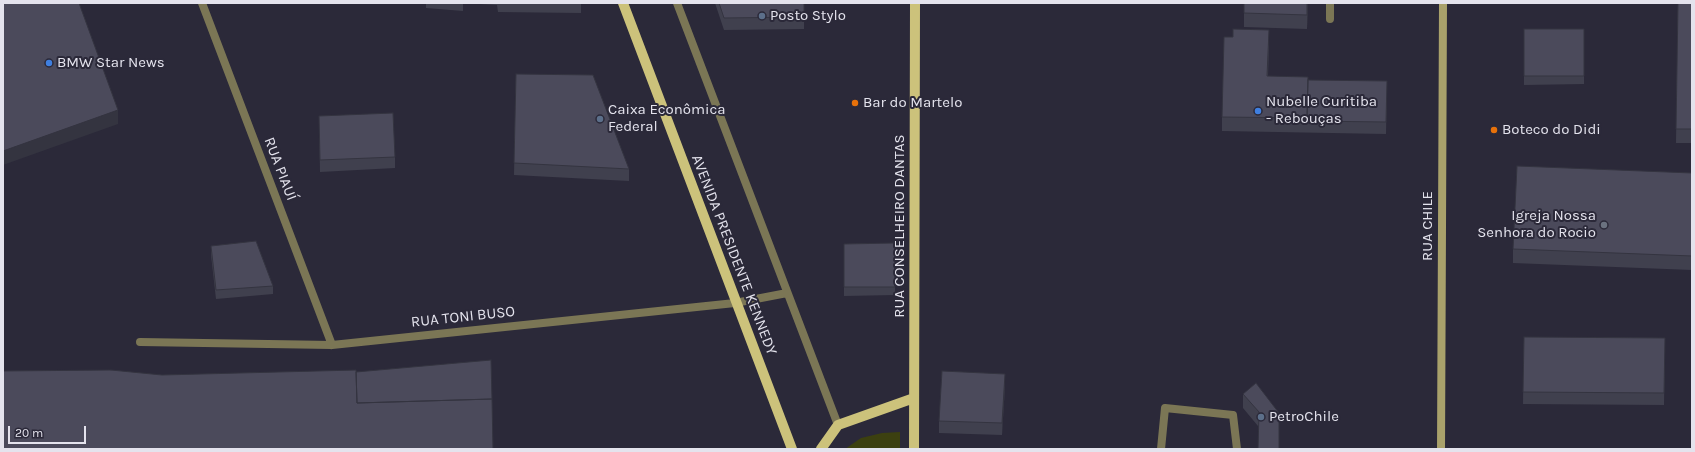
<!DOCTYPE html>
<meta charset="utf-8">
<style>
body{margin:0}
#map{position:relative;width:1695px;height:452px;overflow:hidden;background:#2b2939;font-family:Karla,sans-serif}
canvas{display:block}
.frame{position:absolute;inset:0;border:4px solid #e4e3ed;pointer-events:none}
.scale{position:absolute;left:8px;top:426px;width:78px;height:18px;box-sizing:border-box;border:2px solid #e4e3ed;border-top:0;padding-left:5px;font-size:12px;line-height:14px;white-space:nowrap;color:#e4e3ed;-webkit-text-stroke:3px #2b2939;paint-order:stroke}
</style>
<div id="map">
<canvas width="1695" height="452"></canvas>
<div class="frame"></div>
<div class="scale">20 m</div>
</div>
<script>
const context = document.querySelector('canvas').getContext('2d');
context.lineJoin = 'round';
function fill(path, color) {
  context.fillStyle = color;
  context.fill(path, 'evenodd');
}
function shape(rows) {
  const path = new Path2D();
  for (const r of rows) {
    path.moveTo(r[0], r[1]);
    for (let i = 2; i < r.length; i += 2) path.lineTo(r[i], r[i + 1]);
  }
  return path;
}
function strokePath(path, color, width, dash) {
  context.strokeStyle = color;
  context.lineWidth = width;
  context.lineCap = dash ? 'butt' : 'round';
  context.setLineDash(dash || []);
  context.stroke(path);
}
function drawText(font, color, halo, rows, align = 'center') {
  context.font = font + ' Karla,sans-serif';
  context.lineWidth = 4;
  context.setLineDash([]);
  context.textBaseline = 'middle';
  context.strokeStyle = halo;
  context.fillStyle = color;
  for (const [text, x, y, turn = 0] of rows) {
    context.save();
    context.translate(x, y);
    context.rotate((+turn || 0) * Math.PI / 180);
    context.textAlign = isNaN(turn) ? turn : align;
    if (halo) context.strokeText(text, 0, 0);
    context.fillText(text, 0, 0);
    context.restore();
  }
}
fill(shape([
 [900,432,900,449,845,449,861,438,882,433]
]), '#3c4010');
strokePath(shape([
 [1330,19,1330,3],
 [1161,449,1165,408,1233,415,1237,449]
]), '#7b7655', 8);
strokePath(shape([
 [202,3,332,345],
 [677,3,838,425],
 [140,342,332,345,735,303,787,293]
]), '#7b7655', 8);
strokePath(shape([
 [1441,449,1443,3]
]), '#a9a16b', 8);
strokePath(shape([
 [623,3,792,449],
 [821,449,838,425,914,398],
 [914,449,915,3]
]), '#ccc27b', 10);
fill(shape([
 [426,3,581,3,581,13,498,12,497,5,463,3,463,11,426,8],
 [715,3,804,3,804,29,724,30],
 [1244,3,1308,3,1307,29,1244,27],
 [1678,3,1692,3,1692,143,1676,143],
 [1524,29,1584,29,1584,84,1524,85],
 [1269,44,1268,76,1308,80,1387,81,1386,134,1222,131,1222,117],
 [516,74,629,169,629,181,514,175],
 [319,116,395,157,395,168,320,172],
 [1692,173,1692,270,1513,263,1513,249],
 [895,243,895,295,844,296,844,244],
 [211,246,273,286,273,294,216,299,211,255],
 [1524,337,1665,338,1664,405,1523,404],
 [1005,386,1002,435,939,433,939,421],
 [1243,394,1279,413,1258,426,1243,408]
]), '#40404e');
fill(shape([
 [1307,3,1308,3,1307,29],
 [118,110,118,124,3,165,3,151],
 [1005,374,1005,386,1002,435,1002,423]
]), '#343440');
const building = shape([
 [3,3,79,3,118,110,3,151,3,3],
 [719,3,804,3,804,17,724,18,719,3],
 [1244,3,1307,3,1307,15,1244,13,1244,3],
 [1678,3,1692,3,1692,129,1676,129,1678,3],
 [1233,29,1269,30,1267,76,1308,77,1307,118,1222,117,1224,37,1233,37,1233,29],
 [1524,29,1584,29,1584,76,1524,76,1524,29],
 [516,74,593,75,629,169,514,163,516,74],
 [1308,80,1387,81,1386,122,1307,121,1308,80],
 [393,113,395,157,320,160,319,116,393,113],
 [1517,166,1692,173,1692,256,1513,249,1517,166],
 [256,241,273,286,216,290,211,246,256,241],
 [895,243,895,287,844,287,844,244,895,243],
 [1524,337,1665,338,1664,393,1523,392,1524,337],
 [491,360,492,399,357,403,356,372,491,360],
 [111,370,162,375,356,370,357,403,492,399,493,449,3,449,3,371,111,370],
 [942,371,1005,374,1002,423,939,421,942,371],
 [1256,383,1279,413,1279,449,1258,449,1259,412,1243,394,1256,383]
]);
fill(building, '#4b4a5b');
strokePath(building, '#343440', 1);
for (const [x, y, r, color] of [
 [762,16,4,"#5c6f8a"],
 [49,63,4,"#3f7fe0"],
 [855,103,4,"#e8710a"],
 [1258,111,4,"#3f7fe0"],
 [600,119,4,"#5c6f8a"],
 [1494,130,4,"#e8710a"],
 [1604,225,4,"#6b7280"],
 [1261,417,4,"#5c6f8a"]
]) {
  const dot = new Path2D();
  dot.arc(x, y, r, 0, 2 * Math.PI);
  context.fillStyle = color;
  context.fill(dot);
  strokePath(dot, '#2b2939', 1.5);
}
drawText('15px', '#e4e3ed', '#2b2939', [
 ["Posto Stylo",770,16],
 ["BMW Star News",57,63],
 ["Nubelle Curitiba",1266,102],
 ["- Rebouças",1266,119],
 ["Bar do Martelo",863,103],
 ["Caixa Econômica",608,110],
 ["Federal",608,127],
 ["Boteco do Didi",1502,130],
 ["Igreja Nossa",1596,216,"right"],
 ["Senhora do Rocio",1596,233,"right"],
 ["PetroChile",1269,417]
], 'left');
drawText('15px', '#e4e3ed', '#2b2939', [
 ["RUA PIAUÍ",280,169,69],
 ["RUA CONSELHEIRO DANTAS",900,226,-90],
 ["RUA CHILE",1428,226,-90],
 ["AVENIDA PRESIDENTE KENNEDY",734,255,69],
 ["RUA TONI BUSO",463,317,-6]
]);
</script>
